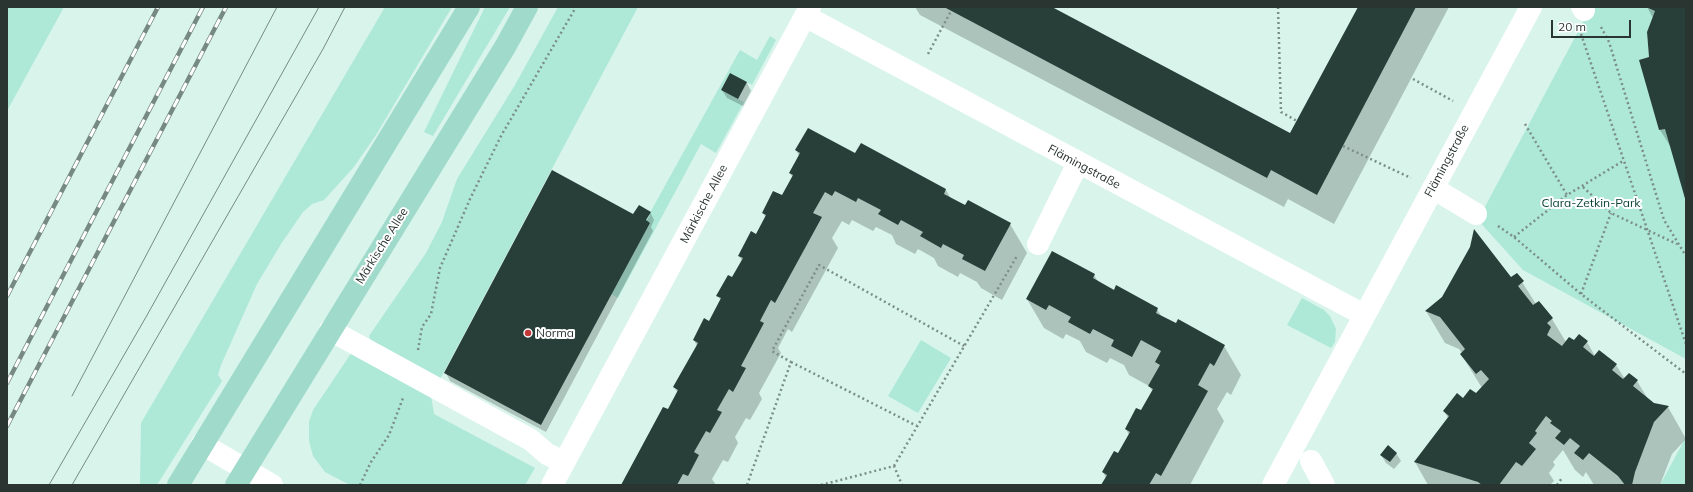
<!DOCTYPE html>
<meta charset="utf-8">
<style>
body{margin:0}
#map{position:relative;width:1693px;height:492px;overflow:hidden;background:#d8f4eb;font-family:Mulish,sans-serif}
canvas{display:block}
.frame{position:absolute;inset:0;border:8px solid #2a3531;pointer-events:none}
.scale{position:absolute;left:1551px;top:20px;width:80px;height:18px;box-sizing:border-box;border:2px solid #2a3531;border-top:0;padding-left:5px;font-size:12px;line-height:14px;white-space:nowrap;color:#2a3531;-webkit-text-stroke:3px #fff;paint-order:stroke}
</style>
<div id="map">
<canvas width="1693" height="492"></canvas>
<div class="frame"></div>
<div class="scale">20 m</div>
</div>
<script>
const context = document.querySelector('canvas').getContext('2d');
context.lineJoin = 'round';
function fill(path, color) {
  context.fillStyle = color;
  context.fill(path, 'evenodd');
}
function shape(rows) {
  const path = new Path2D();
  for (const r of rows) {
    path.moveTo(r[0], r[1]);
    for (let i = 2; i < r.length; i += 2) path.lineTo(r[i], r[i + 1]);
  }
  return path;
}
function strokePath(path, color, width, dash) {
  context.strokeStyle = color;
  context.lineWidth = width;
  context.lineCap = dash ? 'butt' : 'round';
  context.setLineDash(dash || []);
  context.stroke(path);
}
function drawText(font, color, halo, rows, align = 'center') {
  context.font = font + ' Mulish,sans-serif';
  context.lineWidth = 4;
  context.setLineDash([]);
  context.textBaseline = 'middle';
  context.strokeStyle = halo;
  context.fillStyle = color;
  for (const [text, x, y, turn = 0] of rows) {
    context.save();
    context.translate(x, y);
    context.rotate((+turn || 0) * Math.PI / 180);
    context.textAlign = isNaN(turn) ? turn : align;
    if (halo) context.strokeText(text, 0, 0);
    context.fillText(text, 0, 0);
    context.restore();
  }
}
fill(shape([
 [7,7,64,7,7,111],
 [385,7,452,7,376,135,353,168,324,200,312,204,303,212,281,244,257,284,221,365,218,375,222,381,157,485,140,485,141,423],
 [485,7,510,7,433,136,424,132],
 [558,7,638,7,438,383,373,348,369,336,426,253,442,222,457,179,515,85],
 [1591,7,1646,7,1655,11,1647,32,1649,57,1640,60,1659,130,1665,129,1686,200,1686,359,1523,270,1478,220],
 [770,36,776,40,752,85,730,73,721,90,744,102,716,153,701,144,618,298,611,294,650,223,646,220,740,50,757,60],
 [1302,298,1324,310,1330,316,1336,329,1335,342,1331,348,1287,325],
 [921,340,951,358,918,413,888,396],
 [352,352,431,396,434,414,535,468,525,485,350,485,325,472,313,456,309,441,309,422,313,410],
 [1686,437,1686,485,1660,485]
]), '#aee8d7');
fill(shape([
 [915,7,1049,7,1291,134,1359,7,1449,7,1334,224,1288,199,1284,207,920,15],
 [1647,7,1686,7,1686,200,1672,149,1660,130,1650,58,1653,18],
 [730,74,747,83,751,91,743,106,727,98,722,90],
 [796,150,856,154,946,190,951,199,1010,224,1027,253,1002,300,981,288,977,282,960,273,958,277,938,266,934,258,918,249,915,254,896,244,892,235,876,227,873,231,852,220,849,225,842,221,832,238,838,248,792,332,788,329,778,348,781,353,759,393,762,399,750,420,746,418,735,437,738,443,728,462,723,460,712,479,716,485,622,485,678,393,674,387,697,346,694,340,710,322,721,301,718,296,733,278,742,261,739,256,756,235,766,218,763,213,783,197,793,178,790,173,799,156],
 [650,212,654,220,651,227,653,231,546,432,450,381,446,373,634,216],
 [648,215,650,215,644,225,643,224],
 [1517,274,1536,304,1539,302,1552,319,1566,342,1587,342,1595,356,1616,365,1625,379,1637,381,1648,399,1654,404,1668,407,1686,439,1672,454,1660,485,1594,485,1586,472,1583,477,1575,470,1563,450,1553,462,1555,465,1549,473,1554,481,1550,485,1428,485,1415,462,1448,418,1444,411,1476,395,1482,388,1461,354,1462,353,1459,349,1445,343,1426,311,1511,279],
 [1094,275,1099,283,1157,309,1162,317,1224,346,1241,375,1231,395,1227,392,1217,409,1224,421,1190,485,1103,485,1106,478,1103,472,1119,454,1129,435,1126,429,1142,412,1153,392,1149,386,1129,375,1124,365,1110,358,1107,363,1086,352,1080,341,1066,334,1063,339,1044,328,1027,299],
 [1396,453,1401,461,1394,469,1386,463,1381,455]
]), '#0003');
fill(shape([
 [944,7,1052,7,1290,133,1358,7,1416,7,1317,195,1271,170,1267,178],
 [1646,7,1686,7,1686,202,1665,129,1659,130,1639,60,1649,57,1647,32,1655,11],
 [730,73,747,82,738,99,721,90],
 [808,128,855,153,861,143,946,189,944,194,965,205,968,200,1011,223,1009,227,985,271,962,259,964,255,943,244,941,248,920,236,923,232,901,220,898,225,878,214,881,210,858,198,856,202,835,191,832,196,825,192,813,213,822,217,775,303,771,300,760,321,764,323,741,366,746,368,733,392,729,389,717,410,722,412,710,433,706,431,694,452,699,455,688,476,683,474,677,485,621,485,663,407,668,409,678,390,673,387,698,343,693,340,704,318,709,321,721,298,716,296,728,275,732,277,743,258,738,256,751,231,756,234,766,215,762,213,773,191,782,195,793,175,789,173,800,153,795,150],
 [552,170,633,214,639,205,651,212,646,220,650,223,541,425,444,373],
 [1474,229,1511,277,1517,273,1524,281,1518,286,1533,305,1539,301,1553,318,1547,323,1551,327,1547,335,1562,346,1569,337,1574,340,1579,334,1588,341,1583,347,1594,356,1599,350,1617,364,1612,370,1623,379,1629,373,1638,380,1633,386,1654,403,1669,406,1654,422,1635,472,1632,485,1625,485,1618,476,1589,453,1583,460,1574,453,1580,446,1570,438,1564,445,1555,438,1561,431,1550,423,1552,421,1546,416,1535,431,1537,433,1529,443,1536,449,1522,466,1516,462,1499,485,1482,485,1478,482,1414,462,1449,416,1443,411,1457,393,1463,398,1470,389,1476,393,1489,379,1481,370,1476,374,1460,354,1465,349,1440,317,1425,311,1442,297,1470,247],
 [1052,251,1095,274,1093,278,1114,290,1116,285,1158,308,1156,313,1176,323,1178,319,1225,345,1214,366,1210,363,1198,385,1208,391,1161,476,1156,473,1149,485,1101,485,1107,475,1102,472,1114,451,1118,453,1130,432,1125,429,1136,408,1141,410,1153,389,1148,386,1160,365,1155,362,1161,351,1141,340,1132,357,1111,346,1114,340,1093,329,1090,334,1068,322,1071,317,1049,305,1046,310,1026,299],
 [1388,445,1397,453,1390,462,1380,455]
]), '#283f39');
strokePath(shape([
 [1278,7,1281,112,1297,121],
 [1601,27,1609,42,1664,220,1686,256],
 [1581,34,1686,344],
 [928,54,951,11],
 [1413,79,1453,101],
 [1525,124,1567,195],
 [1343,146,1411,178],
 [1583,187,1611,213,1677,244],
 [1498,226,1514,237,1581,294,1686,374],
 [1514,237,1567,195,1623,161],
 [1581,294,1611,213],
 [418,350,422,327,431,314,440,268,470,199,501,136,576,7],
 [791,362,917,426],
 [894,466,1017,256],
 [360,485,371,462,389,435,403,398],
 [747,485,791,362,772,351,819,265,964,346],
 [821,485,894,466,902,485],
 [1557,485,1562,478]
]), '#7b8e88', 2.5, [2, 3]);
strokePath(shape([
 [1582,7,1584,10],
 [805,16,1364,315],
 [1433,188,1476,214],
 [1038,244,1078,163],
 [330,330,531,440,547,454,564,462],
 [202,444,272,485],
 [1311,461,1324,485],
 [552,485,810,7],
 [1273,485,1531,7]
]), '#fff', 22);
strokePath(shape([
 [178,485,469,7],
 [236,485,505,47,527,7]
]), '#a0dacb', 22);
strokePath(shape([
 [72,396,277,7],
 [49,485,146,317,319,7],
 [72,485,323,49,345,7]
]), '#778983', 1);
const rail = shape([
 [7,296,158,7],
 [7,383,203,7],
 [7,426,226,7]
]);
strokePath(rail, '#778983', 4.5);
strokePath(rail, '#fff', 3, [9]);
for (const [x, y, r, color] of [
 [528,333,4,"#c53637"]
]) {
  const dot = new Path2D();
  dot.arc(x, y, r, 0, 2 * Math.PI);
  context.fillStyle = color;
  context.fill(dot);
  strokePath(dot, '#fff', 1.5);
}
drawText('12px', '#2a3531', '#fff', [
 ["Flämingstraße",1447,161,-62],
 ["Flämingstraße",1084,167,28],
 ["Märkische Allee",704,204,-62],
 ["Märkische Allee",382,246,-58]
]);
drawText('12px', '#0c4136', '#fff', [
 ["Clara-Zetkin-Park",1591,203]
]);
drawText('12px', '#2a3531', '#fff', [
 ["Norma",536,333]
], 'left');
</script>
